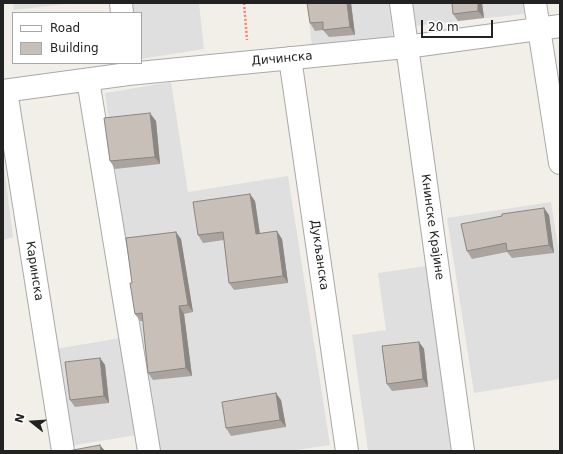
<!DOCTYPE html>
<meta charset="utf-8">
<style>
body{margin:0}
#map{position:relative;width:563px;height:454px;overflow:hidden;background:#f2efe9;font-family:"DejaVu Sans",sans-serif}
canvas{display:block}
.frame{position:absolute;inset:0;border:4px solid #222;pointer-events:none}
.legend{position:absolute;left:12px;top:12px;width:130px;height:52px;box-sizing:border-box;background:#fff;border:1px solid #a7a7a7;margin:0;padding:5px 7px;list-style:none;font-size:12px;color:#222}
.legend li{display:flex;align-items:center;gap:8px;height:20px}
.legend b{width:20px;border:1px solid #a7a7a7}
.north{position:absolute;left:12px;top:402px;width:40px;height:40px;-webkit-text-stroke:3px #fff;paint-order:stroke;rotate:287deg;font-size:11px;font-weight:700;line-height:16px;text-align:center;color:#222}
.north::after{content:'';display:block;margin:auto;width:14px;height:18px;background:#222;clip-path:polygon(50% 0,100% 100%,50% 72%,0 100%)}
.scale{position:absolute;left:421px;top:20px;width:72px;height:18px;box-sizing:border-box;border:2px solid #222;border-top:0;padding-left:5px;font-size:12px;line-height:14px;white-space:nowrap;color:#222;-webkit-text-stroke:3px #fff;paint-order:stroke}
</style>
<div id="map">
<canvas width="563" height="454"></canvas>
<div class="frame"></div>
<ul class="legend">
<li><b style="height:5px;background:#fff"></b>Road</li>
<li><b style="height:11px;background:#c7bfb8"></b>Building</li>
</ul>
<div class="north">N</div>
<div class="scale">20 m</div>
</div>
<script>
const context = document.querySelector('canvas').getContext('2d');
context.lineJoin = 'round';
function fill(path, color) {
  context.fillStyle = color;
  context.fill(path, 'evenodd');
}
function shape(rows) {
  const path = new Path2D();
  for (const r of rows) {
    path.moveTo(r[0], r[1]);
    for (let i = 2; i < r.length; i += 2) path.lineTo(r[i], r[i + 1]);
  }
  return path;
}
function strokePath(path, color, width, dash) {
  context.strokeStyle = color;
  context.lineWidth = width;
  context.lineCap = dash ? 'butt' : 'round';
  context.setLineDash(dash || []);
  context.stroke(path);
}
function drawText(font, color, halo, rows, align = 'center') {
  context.font = font + ' "DejaVu Sans",sans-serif';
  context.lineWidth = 4;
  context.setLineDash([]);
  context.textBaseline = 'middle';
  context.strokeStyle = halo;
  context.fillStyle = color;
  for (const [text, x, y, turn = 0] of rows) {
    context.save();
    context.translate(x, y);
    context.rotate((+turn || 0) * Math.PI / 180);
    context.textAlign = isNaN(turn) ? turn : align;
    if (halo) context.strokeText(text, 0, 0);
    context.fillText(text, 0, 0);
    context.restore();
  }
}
fill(shape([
 [13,3,75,3,14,10],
 [127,3,199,3,204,49,141,59,141,13,128,13],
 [307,3,389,3,393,38,312,47],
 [413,3,523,3,524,14,415,26],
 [171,82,188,192,288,176,330,445,290,451,158,451,137,329,105,93],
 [3,158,13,237,3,240],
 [551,202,560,259,560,379,474,393,447,218],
 [433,265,458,451,368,451,352,335,386,330,378,273],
 [121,338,136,435,70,446,55,349]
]), '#e0dfdf');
const minor = shape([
 [121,3,122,13],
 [401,3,463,451],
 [535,3,560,163],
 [290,58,347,451],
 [88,80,149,451],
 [3,91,128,74,406,47,560,26],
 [6,91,63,451]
]);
strokePath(minor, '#a9a9a9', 24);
strokePath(shape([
 [244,3,247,40]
]), '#fa8072', 2.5, [2, 2]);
strokePath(minor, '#fff', 22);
fill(shape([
 [307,3,351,3,355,35,329,37,323,30,315,31,310,23],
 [482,3,484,18,458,21,453,14],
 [156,121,160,164,115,169,110,161],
 [255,201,260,234,282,239,288,283,234,290,229,283,224,240,203,243,198,235],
 [549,215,554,253,512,258,507,252,472,259,467,251],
 [181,239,193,312,184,314,192,376,153,380,148,373,143,321,140,321,135,314],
 [419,342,424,349,428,387,392,391,387,384],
 [100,358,105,365,109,403,75,407,70,400],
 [281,400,286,427,231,436,226,428]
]), '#aba49e');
fill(shape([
 [347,3,351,3,355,35,350,27],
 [478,3,482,3,484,18,478,11],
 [150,113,156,121,160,164,155,157],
 [250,194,255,201,261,242,256,234],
 [544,208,549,215,554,253,549,245],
 [277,231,282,239,288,283,283,276],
 [176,232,181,239,193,312,188,305],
 [179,306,184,314,192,376,186,368],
 [419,342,424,349,428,387,423,379],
 [100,358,105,365,109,403,104,396],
 [276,393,281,400,286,427,280,420],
 [100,445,105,451,101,451]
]), '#8b8681');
const building = shape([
 [307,3,347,3,350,27,323,30,323,22,310,23,307,3],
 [452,3,478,3,478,11,453,14,452,3],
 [150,113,155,157,110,161,104,118,150,113],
 [250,194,256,234,277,231,283,276,229,283,223,232,198,235,193,202,250,194],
 [544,208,549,245,507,251,506,243,467,251,461,224,502,216,502,214,544,208],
 [176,232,188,305,179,306,186,368,148,373,142,313,135,314,130,283,132,283,126,238,176,232],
 [419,342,423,379,387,384,382,346,419,342],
 [100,358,104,396,70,400,65,362,100,358],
 [276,393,280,420,226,428,222,402,276,393],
 [100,445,101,451,68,451,100,445]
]);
fill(building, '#c7bfb8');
strokePath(building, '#8b8681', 1);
drawText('12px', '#222', '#fff', [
 ["Дичинска",282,59,-5],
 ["Книнске Крајине",432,227,82],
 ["Дукљанска",319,255,82],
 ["Каринска",34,271,81]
]);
</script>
